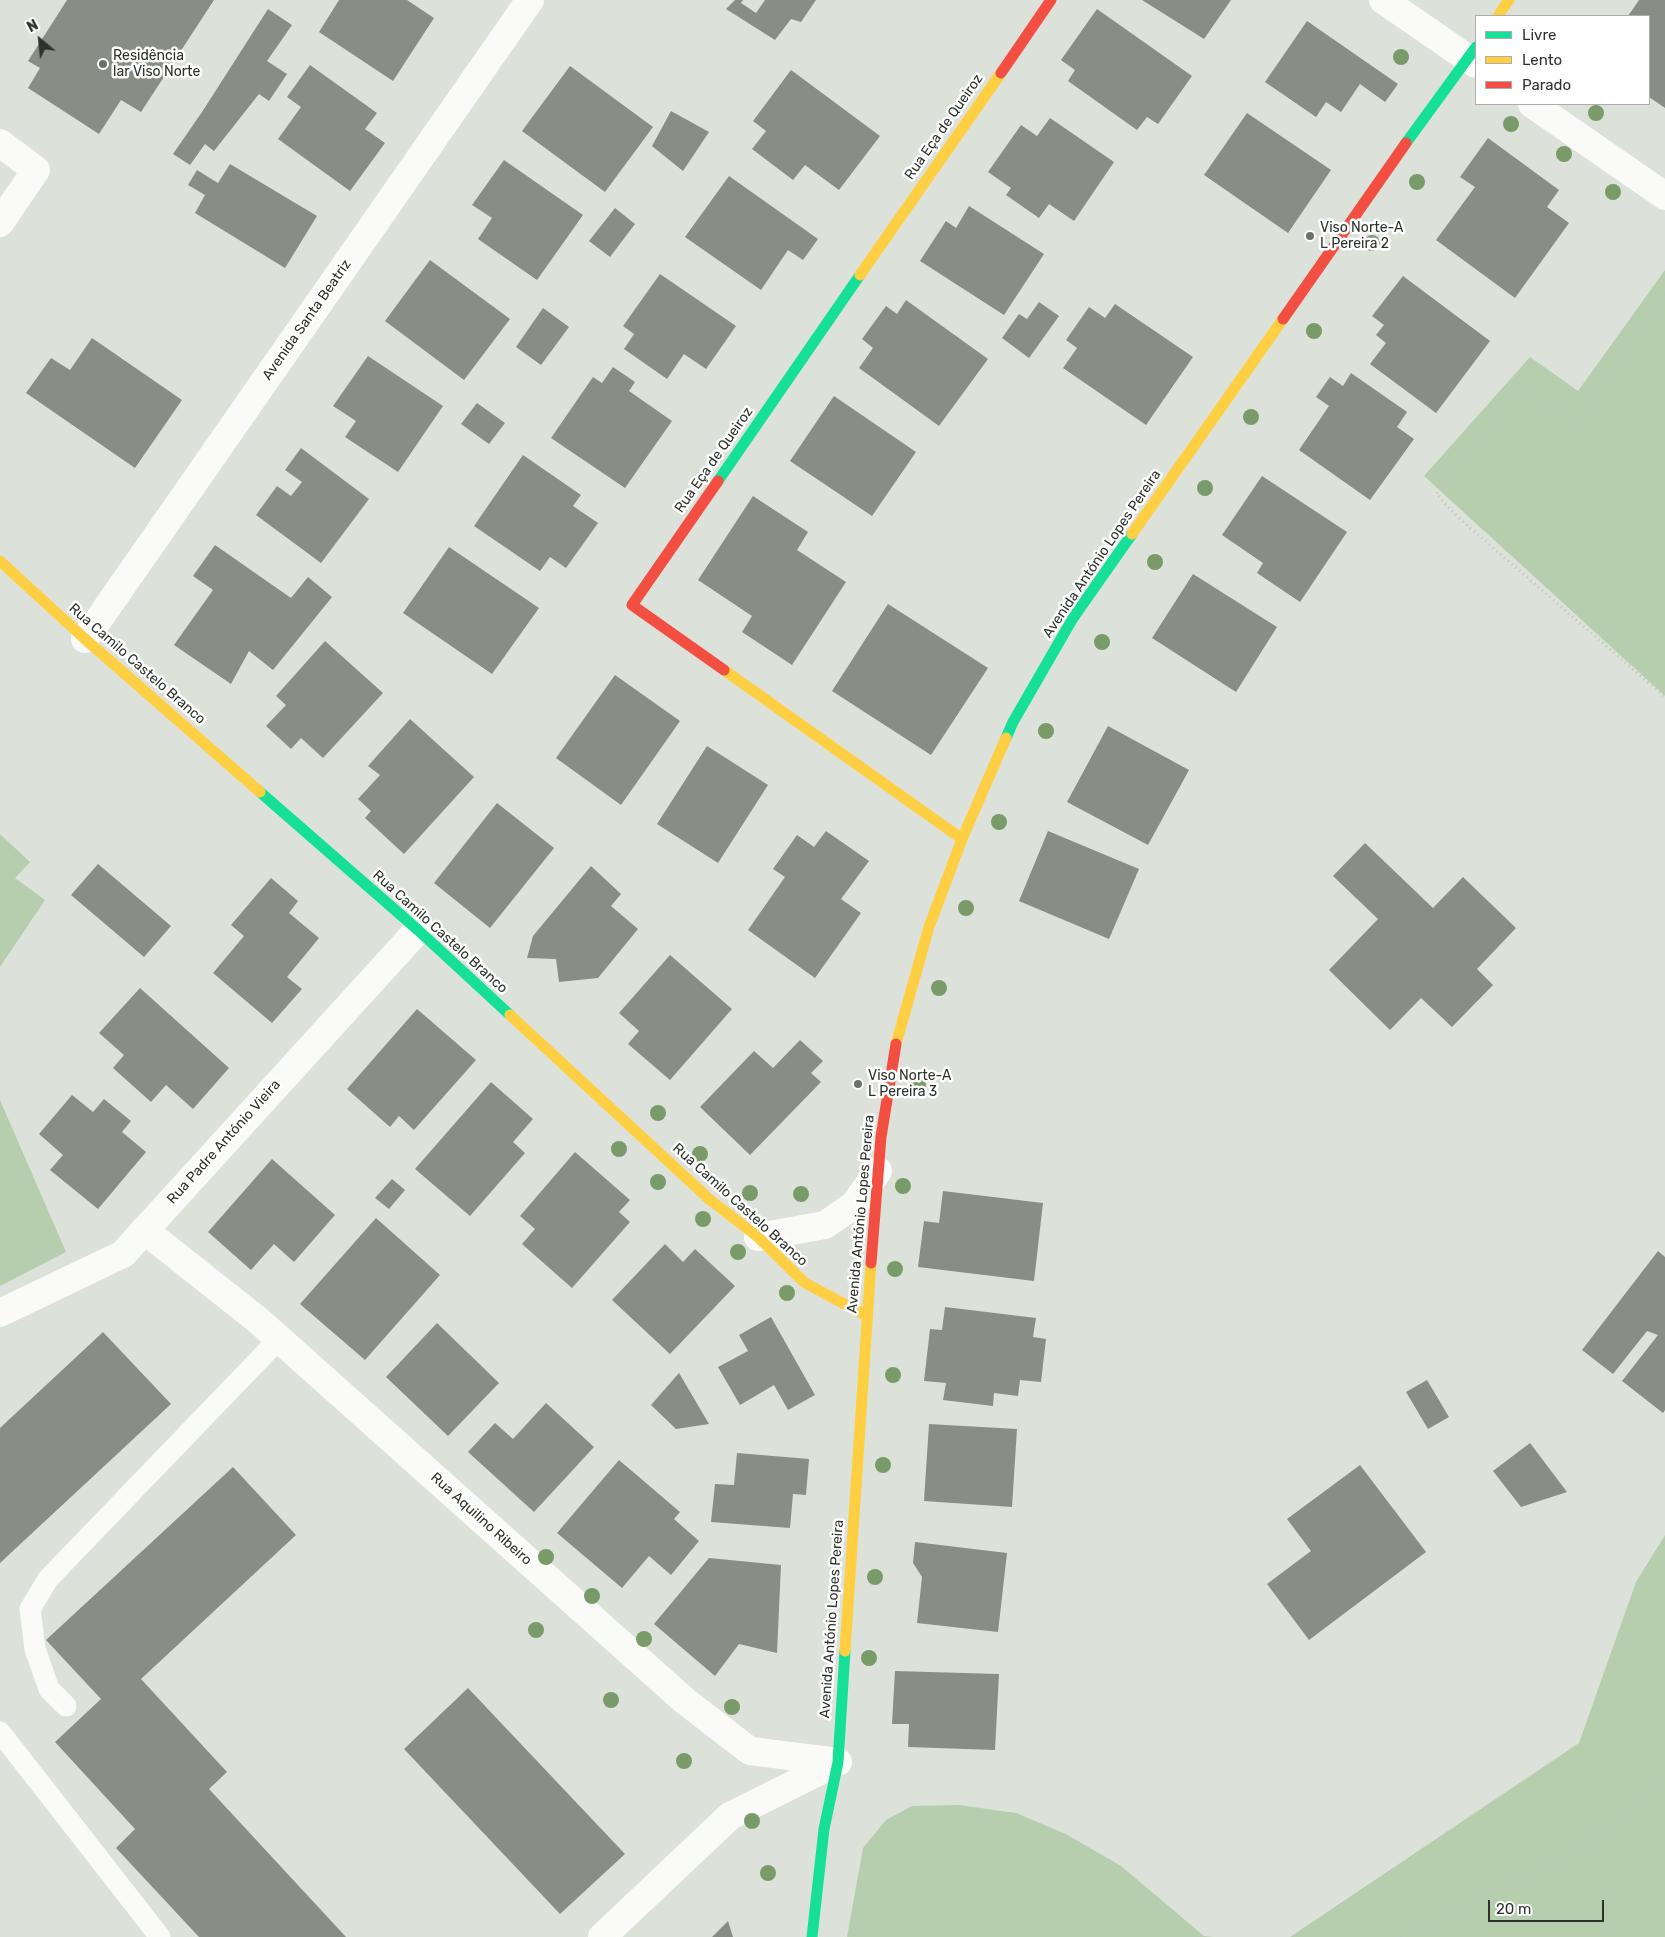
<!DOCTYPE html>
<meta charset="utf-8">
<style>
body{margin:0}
#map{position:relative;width:1665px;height:1937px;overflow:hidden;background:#dce2da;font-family:Rubik,sans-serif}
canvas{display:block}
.legend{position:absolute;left:1475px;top:15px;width:175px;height:90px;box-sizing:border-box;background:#fff;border:1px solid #abadab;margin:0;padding:6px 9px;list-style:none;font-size:15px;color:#2e322c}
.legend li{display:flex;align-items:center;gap:10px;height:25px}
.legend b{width:25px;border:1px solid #abadab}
.north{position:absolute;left:15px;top:15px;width:50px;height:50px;-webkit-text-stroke:4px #fff;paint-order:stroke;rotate:332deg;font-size:14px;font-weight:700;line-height:20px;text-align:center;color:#2e322c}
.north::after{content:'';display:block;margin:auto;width:18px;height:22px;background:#2e322c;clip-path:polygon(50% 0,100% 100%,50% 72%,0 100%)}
.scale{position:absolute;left:1488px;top:1900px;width:116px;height:22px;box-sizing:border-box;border:2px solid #2e322c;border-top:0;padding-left:6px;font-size:15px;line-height:18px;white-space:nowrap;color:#2e322c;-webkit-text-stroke:4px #fff;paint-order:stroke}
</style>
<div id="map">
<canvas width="1665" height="1937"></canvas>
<ul class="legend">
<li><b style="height:6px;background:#16e098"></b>Livre</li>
<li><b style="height:6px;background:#ffcf43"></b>Lento</li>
<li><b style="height:6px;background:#f24e42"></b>Parado</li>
</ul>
<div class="north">N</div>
<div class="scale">20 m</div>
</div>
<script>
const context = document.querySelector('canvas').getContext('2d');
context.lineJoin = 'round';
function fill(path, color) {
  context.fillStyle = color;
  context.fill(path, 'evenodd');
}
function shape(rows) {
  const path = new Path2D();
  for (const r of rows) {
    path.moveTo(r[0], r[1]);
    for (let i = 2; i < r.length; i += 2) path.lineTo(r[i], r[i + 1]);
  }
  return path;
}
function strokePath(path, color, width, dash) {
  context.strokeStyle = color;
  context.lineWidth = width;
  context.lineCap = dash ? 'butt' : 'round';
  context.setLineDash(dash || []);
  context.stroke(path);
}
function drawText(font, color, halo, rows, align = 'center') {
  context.font = font + ' Rubik,sans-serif';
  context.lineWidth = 5;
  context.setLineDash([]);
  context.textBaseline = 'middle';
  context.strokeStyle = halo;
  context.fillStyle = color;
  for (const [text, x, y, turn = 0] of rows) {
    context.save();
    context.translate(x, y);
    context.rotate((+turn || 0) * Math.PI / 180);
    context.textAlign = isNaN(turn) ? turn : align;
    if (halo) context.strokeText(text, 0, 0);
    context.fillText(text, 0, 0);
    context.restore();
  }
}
fill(shape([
 [1665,270,1665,696,1424,476,1530,357,1578,391],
 [0,834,30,862,15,878,45,900,0,967],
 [0,1100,66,1252,0,1286],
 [1665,1535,1665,1937,1290,1937,1579,1743,1636,1582],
 [959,1805,1016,1813,1066,1834,1121,1866,1204,1936,1213,1937,847,1937,863,1848,886,1820,912,1806]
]), '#b6cead');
fill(shape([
 [67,0,214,0,141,112,121,100,99,134,28,88,40,68,28,61],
 [339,0,407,0,434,18,393,81,319,32],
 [735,0,743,0,741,3,756,13,765,0,816,0,801,22,791,19,775,40,726,9],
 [1142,0,1231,0,1204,39],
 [1639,0,1665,0,1665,108,1649,97,1649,16,1628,16],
 [268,9,292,25,267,61,287,74,269,101,259,94,214,151,205,144,190,165,173,154,202,112],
 [1097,9,1192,76,1158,124,1147,117,1137,130,1068,81,1075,70,1061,60],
 [1307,21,1398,84,1385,102,1360,84,1341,112,1326,102,1316,117,1265,82],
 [310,65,377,113,365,129,385,143,350,191,278,139,301,107,287,97],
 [570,66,653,127,605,192,522,131],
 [791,70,880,136,839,190,805,165,793,180,752,149,766,131,753,121],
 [671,111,709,132,683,171,652,146],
 [1247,113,1331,170,1288,233,1204,175],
 [1050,118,1114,162,1074,221,1049,204,1039,218,1006,195,1011,188,988,172,1021,125,1037,136],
 [1488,138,1559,190,1547,207,1569,223,1515,298,1436,240,1475,187,1460,177],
 [504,160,583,215,537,280,478,239,492,218,472,205],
 [230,164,317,216,285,268,195,213,205,195,188,185,197,170,218,183],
 [729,176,818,239,803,260,788,250,761,290,685,237],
 [969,206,1044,254,1004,315,920,261,946,221,956,228],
 [615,208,635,224,610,257,589,241],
 [430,260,510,319,464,380,385,321],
 [660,274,736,326,706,369,684,354,667,379,624,349,634,334,623,326],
 [1403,276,1490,341,1436,413,1370,364,1386,343,1376,335,1384,325,1372,316],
 [906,300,988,359,939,426,859,368,873,348,862,339,886,306,897,314],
 [1039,302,1059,316,1029,358,1002,338,1019,314,1027,319],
 [1115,304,1193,357,1146,425,1063,368,1077,348,1066,340,1089,307,1105,318],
 [543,308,569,327,541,365,516,347],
 [92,338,182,400,135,468,26,393,51,358,70,370],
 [368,356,443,406,398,472,345,437,356,421,333,406],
 [613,367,635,382,629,391,672,421,625,488,551,438,593,377,602,383],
 [1351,373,1407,412,1397,427,1414,439,1370,500,1299,450,1329,406,1316,397,1330,377,1343,386],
 [834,396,916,452,872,516,790,461],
 [477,403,505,423,489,444,461,424],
 [301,448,369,499,321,563,256,515,277,486,291,496,302,482,285,470],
 [523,455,581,495,573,506,598,523,566,568,550,557,540,571,474,526],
 [1262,476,1347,532,1300,602,1257,573,1263,563,1222,535],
 [753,496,808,532,797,550,846,582,792,665,742,632,752,616,698,580],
 [215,545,291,598,308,577,332,597,273,670,249,651,231,684,174,645,213,590,193,576],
 [449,547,539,608,492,674,403,613],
 [1193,574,1277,627,1236,692,1152,638],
 [888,604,988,668,931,755,832,691],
 [325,641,383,693,323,758,301,738,291,749,266,726,286,705,276,696],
 [615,675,680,721,621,805,556,758],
 [410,719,474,777,404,854,365,818,371,811,358,799,380,775,368,766],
 [1108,726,1189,770,1148,845,1067,802],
 [707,746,768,785,718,863,657,824],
 [497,803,554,848,490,928,434,883],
 [826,831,869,861,841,899,861,913,815,978,748,930,785,877,773,869,797,835,814,847],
 [1048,831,1139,869,1109,939,1019,901],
 [1365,843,1433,908,1463,877,1516,928,1477,969,1493,985,1452,1027,1421,998,1390,1030,1329,970,1378,919,1333,876],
 [98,864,171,926,144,957,71,895],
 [591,866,621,894,611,906,638,929,598,978,559,982,556,959,527,958,533,936],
 [271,878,298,901,289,913,319,938,287,977,302,989,272,1023,213,973,244,936,231,925],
 [670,955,732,1009,670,1080,628,1044,639,1031,619,1013],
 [140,988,229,1068,193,1109,166,1085,151,1102,113,1068,124,1055,99,1033],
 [417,1009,476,1060,414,1130,399,1116,390,1127,347,1089],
 [800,1040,823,1061,811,1073,821,1082,750,1155,700,1107,754,1051,773,1068],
 [491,1082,533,1119,513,1142,525,1153,470,1216,415,1169],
 [72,1095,93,1112,104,1099,131,1121,122,1132,146,1152,98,1209,50,1170,63,1155,39,1134],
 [575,1152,630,1200,619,1212,630,1222,572,1288,522,1244,535,1229,520,1216],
 [272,1159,335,1215,294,1262,274,1244,251,1270,208,1232],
 [392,1179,405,1190,389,1209,375,1198],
 [943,1191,1043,1203,1034,1281,918,1267,924,1221,939,1223],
 [376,1218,440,1275,365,1360,300,1304],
 [665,1244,683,1262,695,1249,735,1286,670,1354,612,1300],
 [1658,1251,1665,1257,1665,1410,1663,1413,1622,1381,1658,1335,1647,1331,1613,1374,1582,1350],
 [945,1307,1036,1318,1033,1337,1046,1339,1041,1382,1020,1380,1018,1396,994,1393,993,1406,943,1400,946,1383,924,1381,930,1329,942,1330],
 [771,1317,815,1395,788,1410,774,1385,740,1405,718,1367,748,1351,739,1335],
 [437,1323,499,1383,448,1436,386,1377],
 [103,1332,171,1404,0,1563,0,1428],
 [679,1373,709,1424,676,1429,651,1405],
 [1427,1380,1449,1417,1428,1429,1406,1392],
 [546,1403,594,1447,534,1512,468,1452,495,1423,513,1439],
 [929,1424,1017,1429,1012,1507,924,1501],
 [1530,1443,1567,1492,1521,1507,1493,1471],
 [737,1453,809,1459,806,1495,793,1494,790,1528,711,1522,715,1484,734,1485],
 [619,1460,680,1512,674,1519,699,1541,671,1575,649,1556,622,1588,557,1533],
 [1360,1465,1426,1552,1309,1640,1267,1584,1311,1551,1287,1519],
 [233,1467,296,1535,141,1679,227,1772,209,1789,346,1937,199,1937,116,1848,135,1829,55,1742,101,1699,46,1640],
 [915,1542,1007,1553,998,1632,917,1623,922,1577,913,1563],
 [709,1558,781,1565,777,1653,739,1644,715,1676,654,1624],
 [895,1671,999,1674,995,1750,908,1747,909,1724,892,1724],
 [468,1688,625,1854,560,1914,404,1749],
 [728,1921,733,1937,712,1937]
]), '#888d86');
strokePath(shape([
 [1665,294,1576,422,1521,384,1436,494,1461,520,1665,697],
 [1401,1937,1581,1849,1665,1780]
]), '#bfc2be', 3, [1, 4]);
strokePath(shape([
 [66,1706,49,1689,35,1649,30,1609,48,1579,279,1339],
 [0,1732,160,1937]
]), '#fafbf9', 21);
strokePath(shape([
 [1383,0,1476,64],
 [1532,104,1665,196],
 [0,143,36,170,0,223],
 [85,639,530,0],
 [144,1230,259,1321,685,1701,750,1751,838,1762],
 [758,1237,825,1225,854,1205,878,1171],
 [0,1313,123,1254,418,930],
 [602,1937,730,1816,838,1762]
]), '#fafbf9', 28);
strokePath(shape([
 [1406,143,1476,47],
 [718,481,860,275],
 [1006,738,1013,722,1073,618,1132,534],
 [260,792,418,930,510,1015],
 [812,1937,824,1829,838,1762,845,1651]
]), '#16e098', 11);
strokePath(shape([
 [1498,16,1509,0],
 [860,275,1001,73],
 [1132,534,1283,319],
 [0,561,85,639,260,792],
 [724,670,962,839],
 [510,1015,709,1199,758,1237,805,1283,867,1316],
 [896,1044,929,927,962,839,1006,738],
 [845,1651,871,1263]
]), '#ffcf43', 11);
strokePath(shape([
 [1001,73,1051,0],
 [1283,319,1406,143],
 [718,481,632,605,724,670],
 [871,1263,881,1137,896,1044]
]), '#f24e42', 11);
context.fillStyle = '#799a69';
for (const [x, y] of [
 [1401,57],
 [1596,113],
 [1511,124],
 [1564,154],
 [1417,182],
 [1613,192],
 [1372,243],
 [1314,331],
 [1251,417],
 [1205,488],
 [1155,562],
 [1102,642],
 [1046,731],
 [999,822],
 [966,908],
 [939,988],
 [918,1085],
 [658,1113],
 [619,1149],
 [700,1154],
 [658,1182],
 [903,1186],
 [750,1193],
 [801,1194],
 [703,1219],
 [738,1252],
 [895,1269],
 [787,1293],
 [893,1375],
 [883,1465],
 [546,1557],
 [875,1577],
 [592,1596],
 [536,1630],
 [644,1639],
 [869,1658],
 [611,1700],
 [732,1707],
 [684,1761],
 [752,1821],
 [768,1873]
]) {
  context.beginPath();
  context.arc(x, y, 8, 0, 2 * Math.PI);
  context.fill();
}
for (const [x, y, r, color] of [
 [103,64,5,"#6b7069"],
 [1310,236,5,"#6b7069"],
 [858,1084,5,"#6b7069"]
]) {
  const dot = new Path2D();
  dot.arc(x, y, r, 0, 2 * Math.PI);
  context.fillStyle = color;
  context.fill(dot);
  strokePath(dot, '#fff', 2);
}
drawText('14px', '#2e322c', '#fff', [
 ["Residência",113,56],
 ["lar Viso Norte",113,72],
 ["Viso Norte-A",1320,228],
 ["L Pereira 2",1320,244],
 ["Viso Norte-A",868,1076],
 ["L Pereira 3",868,1092]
], 'left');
drawText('14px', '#2e322c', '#fff', [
 ["Rua Eça de Queiroz",944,127,-55],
 ["Avenida Santa Beatriz",307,320,-55],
 ["Rua Eça de Queiroz",714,460,-55],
 ["Avenida António Lopes Pereira",1102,554,-56],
 ["Rua Camilo Castelo Branco",137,664,41],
 ["Rua Camilo Castelo Branco",440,932,42],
 ["Rua Padre António Vieira",224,1142,-48],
 ["Rua Camilo Castelo Branco",740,1205,42],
 ["Avenida António Lopes Pereira",861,1214,-85],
 ["Rua Aquilino Ribeiro",481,1519,42],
 ["Avenida António Lopes Pereira",832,1619,-86]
]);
</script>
